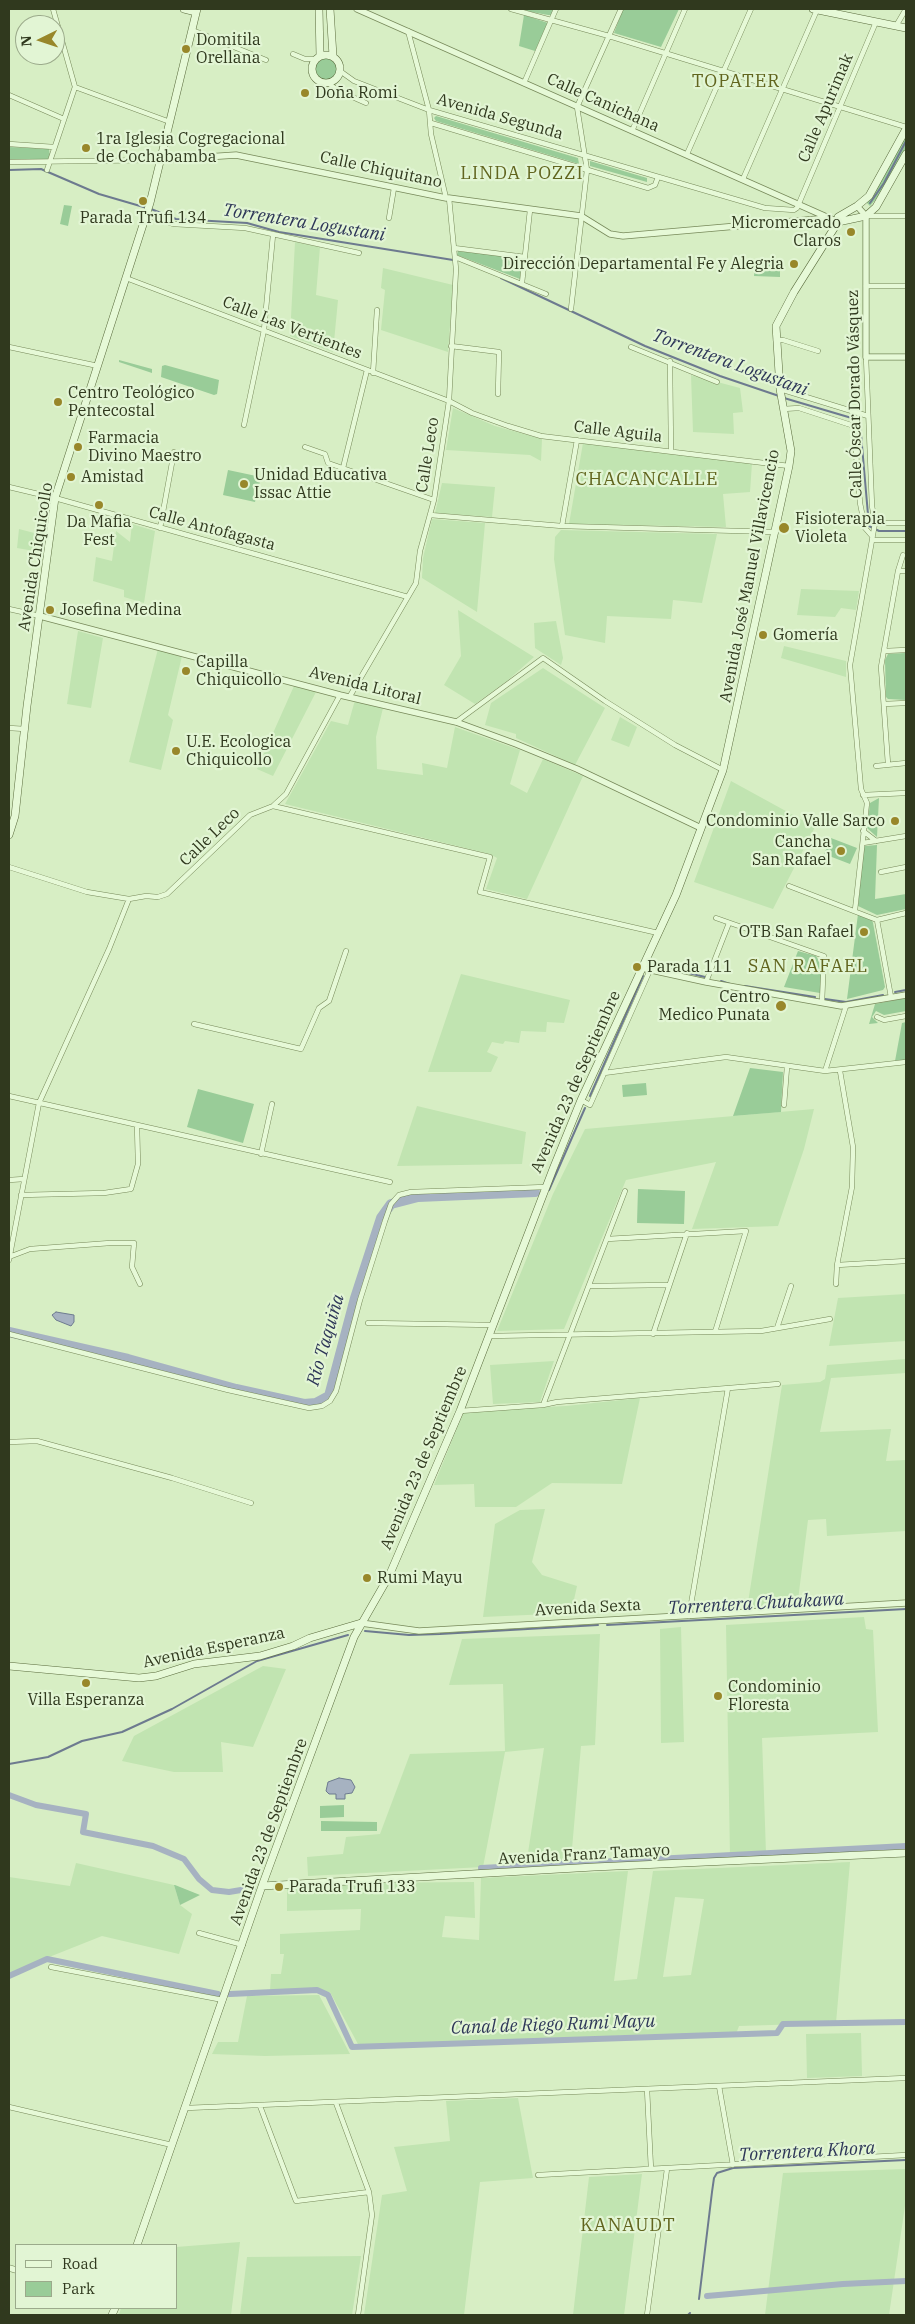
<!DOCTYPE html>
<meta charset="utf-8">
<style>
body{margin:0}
#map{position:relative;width:915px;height:2324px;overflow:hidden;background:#d7eec4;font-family:"IBM Plex Serif",serif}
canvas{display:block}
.frame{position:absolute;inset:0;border:10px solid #30391e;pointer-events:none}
.legend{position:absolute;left:15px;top:2244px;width:162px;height:65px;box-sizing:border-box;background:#e2f5d4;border:1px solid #9baa8b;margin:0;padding:6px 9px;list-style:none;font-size:15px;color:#30391e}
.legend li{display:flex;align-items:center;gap:10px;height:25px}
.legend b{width:25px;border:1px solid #9baa8b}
.north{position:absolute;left:15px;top:15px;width:50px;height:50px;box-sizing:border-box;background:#e2f5d4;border:1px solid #9baa8b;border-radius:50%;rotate:266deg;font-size:14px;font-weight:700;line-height:20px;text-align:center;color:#30391e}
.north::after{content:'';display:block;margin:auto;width:18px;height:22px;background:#98872a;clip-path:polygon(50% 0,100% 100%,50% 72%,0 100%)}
</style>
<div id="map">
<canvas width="915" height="2324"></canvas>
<div class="frame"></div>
<ul class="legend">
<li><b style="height:6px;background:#e6f9d7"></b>Road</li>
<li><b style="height:14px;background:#99cc98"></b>Park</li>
</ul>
<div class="north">N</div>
</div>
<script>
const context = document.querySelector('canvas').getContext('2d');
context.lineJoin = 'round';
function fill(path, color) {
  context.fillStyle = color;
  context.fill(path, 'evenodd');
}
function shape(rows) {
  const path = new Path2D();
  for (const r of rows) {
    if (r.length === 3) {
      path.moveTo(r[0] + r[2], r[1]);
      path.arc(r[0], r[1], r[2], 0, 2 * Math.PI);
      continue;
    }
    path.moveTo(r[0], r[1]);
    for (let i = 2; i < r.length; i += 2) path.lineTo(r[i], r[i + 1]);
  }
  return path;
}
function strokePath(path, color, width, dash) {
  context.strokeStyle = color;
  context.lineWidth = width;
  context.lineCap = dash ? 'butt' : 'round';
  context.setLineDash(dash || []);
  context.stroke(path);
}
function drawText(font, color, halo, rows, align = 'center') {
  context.font = font + ' "IBM Plex Serif",serif';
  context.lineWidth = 4.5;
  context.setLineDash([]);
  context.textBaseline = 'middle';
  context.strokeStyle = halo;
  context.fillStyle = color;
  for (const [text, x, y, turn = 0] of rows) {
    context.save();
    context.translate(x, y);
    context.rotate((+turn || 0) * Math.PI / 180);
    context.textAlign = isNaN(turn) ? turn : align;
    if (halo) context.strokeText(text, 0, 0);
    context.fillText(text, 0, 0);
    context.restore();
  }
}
fill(shape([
 [295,242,320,247,316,295,338,300,333,352,290,336],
 [383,268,453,285,448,352,381,330,385,290,381,288],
 [691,375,740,388,743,412,733,413,734,434,693,432],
 [453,408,495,426,542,439,541,461,530,455,446,450],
 [583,443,752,463,750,492,723,494,726,527,569,524],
 [442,483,495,487,492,517,435,513],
 [432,519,485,523,477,612,422,578,423,558],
 [132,524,155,531,144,603,124,597,124,590,93,581,96,557,112,561,116,531,130,542],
 [19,529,38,534,34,551,17,548],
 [561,530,717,534,702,603,673,600,671,619,607,616,605,643,565,635,554,559,555,537],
 [801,589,859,591,856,610,841,608,835,617,797,615],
 [458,610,534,657,507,681,475,704,444,685,461,656],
 [556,621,563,658,561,665,535,648,534,623],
 [78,631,103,638,91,708,67,704],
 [784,646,846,661,846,677,781,658],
 [158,649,182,656,168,715,173,720,161,770,129,762],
 [543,668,605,708,575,765,516,738,516,734,485,725,491,703],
 [294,686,316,692,273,776,257,769],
 [355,700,383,708,376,737,377,769,423,775,422,763,447,768,455,727,520,750,510,784,527,793,543,759,583,776,527,899,486,889,497,858,490,854,285,804,331,721,348,725],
 [620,717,637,727,629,747,611,740],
 [731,781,815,827,773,909,694,882],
 [461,974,570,1000,564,1023,547,1022,546,1032,521,1031,519,1043,505,1041,503,1044,492,1042,487,1052,498,1057,491,1072,428,1072],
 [417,1106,526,1132,522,1164,397,1166],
 [814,1109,804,1149,778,1226,692,1229,716,1162,626,1180,564,1329,497,1331,553,1194,585,1129],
 [906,1294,906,1341,829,1346,838,1298],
 [906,1359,906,1373,831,1378,820,1432,891,1429,886,1461,906,1460,906,1531,827,1536,826,1519,808,1520,797,1608,747,1609,782,1385,820,1382,825,1379,827,1365],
 [554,1361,540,1402,493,1404,490,1365],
 [640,1398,622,1484,552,1483,516,1507,475,1507,474,1484,434,1485,464,1411,566,1406],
 [545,1509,532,1562,542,1575,577,1586,571,1613,483,1617,495,1524,520,1510],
 [864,1617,866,1629,873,1630,878,1732,762,1738,766,1853,730,1856,726,1625],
 [681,1627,684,1742,661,1743,660,1629],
 [600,1634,595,1745,581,1746,571,1860,526,1866,544,1748,505,1752,483,1867,308,1876,307,1857,343,1854,346,1837,380,1834,410,1754,505,1751,503,1684,449,1685,462,1639],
 [263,1666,286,1669,253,1747,221,1742,223,1772,174,1772,122,1761,134,1736],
 [850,1862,836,2023,739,2026,736,2034,637,2035,359,2046,330,1992,270,1991,271,1974,281,1974,284,1954,280,1954,280,1934,360,1930,361,1909,287,1911,287,1888,364,1883,474,1882,475,1918,445,1916,442,1937,479,1940,481,1878,628,1871,614,1981,637,1979,653,1871],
 [675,1897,704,1899,691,1975,663,1977],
 [76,1863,174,1885,180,1905,192,1914,179,1954,102,1936,9,1973,9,1877,70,1886],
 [319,1995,350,2054,265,2056,212,2054,218,2042,238,2042,247,1996],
 [861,2033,862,2076,807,2078,806,2034],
 [518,2098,533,2178,480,2182,464,2315,364,2315,382,2195,407,2191,394,2147,450,2141,446,2101],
 [906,2169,906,2199,889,2315,765,2315,783,2173],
 [642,2174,624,2315,573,2315,589,2177],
 [240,2242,231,2315,119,2315,121,2308,176,2308,176,2247],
 [361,2256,352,2315,240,2315,247,2257]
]), '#c1e4b1');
fill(shape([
 [527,9,554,9,551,15,548,15,526,11],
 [623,9,679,9,661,47,614,33],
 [524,15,548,23,535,51,519,46],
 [326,69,12],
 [436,116,578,158,579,164,436,121,434,118],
 [906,134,906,148,887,186,870,206,866,202,882,180],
 [9,147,49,149,50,156,48,159,9,160],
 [590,161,647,178,647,182,590,166],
 [64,205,72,206,68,226,60,224],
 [458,251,522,258,520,279,457,255],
 [755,264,780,264,780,277,754,276],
 [119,360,152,369,152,373,119,362],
 [165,365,219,380,217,394,214,395,161,377,162,366],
 [228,470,261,477,255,502,223,495],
 [905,653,906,700,888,699,886,697,885,660,888,654],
 [879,798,877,837,867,828,870,803],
 [831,838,857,848,850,864,824,854],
 [877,845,875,899,906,894,906,909,877,915,858,906,864,846],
 [858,914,872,920,873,923,885,987,883,990,847,999],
 [798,951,816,956,819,961,822,970,820,993,784,987],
 [906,998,906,1011,884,1015,876,1011,872,1017,878,1023,869,1024,875,1004],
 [906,1022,906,1060,895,1061,902,1023],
 [750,1068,783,1072,781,1112,733,1116],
 [646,1083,647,1095,623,1097,622,1085],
 [198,1089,254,1104,243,1143,187,1127],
 [638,1189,685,1191,684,1224,637,1223],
 [344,1805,344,1817,320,1818,320,1806],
 [321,1821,377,1822,377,1831,321,1831],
 [174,1885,175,1885,200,1895,180,1905]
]), '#99cc98');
const water = shape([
 [56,1312,74,1315,74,1322,71,1326,56,1320,52,1315,56,1312],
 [339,1778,351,1780,355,1787,352,1793,345,1794,345,1799,336,1799,336,1794,329,1794,326,1791,328,1782,339,1778]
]);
fill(water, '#a6b2c1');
strokePath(water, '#6d7a8f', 1);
strokePath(shape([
 [9,170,41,169,99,194,147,208],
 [870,203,884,183,906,141],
 [151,209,176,219,247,223,279,232,453,260],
 [501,278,645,346,720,376,779,396],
 [784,398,855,419,860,423,869,526,879,531,906,531],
 [651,966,660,966,705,977],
 [721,981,730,984],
 [745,986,815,997],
 [895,992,906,990],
 [825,999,846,1002,883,995],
 [590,1096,643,976],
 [549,1190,585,1108],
 [607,1625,906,1609],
 [365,1631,409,1635,440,1634,598,1625],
 [9,1764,48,1757,82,1741,122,1732,172,1709,257,1661,348,1635],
 [699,2299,712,2192,714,2178,717,2173,733,2168,906,2160],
 [688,2315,690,2313]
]), '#6d7a8f', 2);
strokePath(shape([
 [9,1795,36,1805,86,1814,83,1832,153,1846,184,1859,199,1879,212,1890,229,1892,253,1888],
 [481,1868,906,1846],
 [9,1976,47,1959,218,1994],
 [230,1994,317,1990,328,1995,352,2047,777,2033,783,2024,906,2022],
 [707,2296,843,2284,906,2281]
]), '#a6b2c1', 6);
strokePath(shape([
 [9,1332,128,1359,236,1389,304,1404,316,1403,329,1396,355,1298,381,1218,391,1204,418,1197,535,1192]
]), '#a6b2c1', 10);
const minor = shape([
 [511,9,609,36,906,127],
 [896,26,906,9],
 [192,30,266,60],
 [293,54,305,59,316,59],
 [340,71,354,81,429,110,765,208,794,210,797,208,876,22],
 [524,83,556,9],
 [329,84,341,92,366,103],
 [75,87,170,122],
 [9,95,64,119],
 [431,123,648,188,655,185,658,177],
 [632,131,685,9],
 [9,144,54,147],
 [687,154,751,9],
 [9,162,161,160],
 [47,170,75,87,53,9],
 [743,179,817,10],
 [146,215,173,224,245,228,359,253],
 [868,216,906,216],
 [389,218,394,188],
 [454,248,525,257],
 [455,257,546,294],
 [126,278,449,401,472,413,508,426,541,436,789,466],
 [522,283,530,210],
 [866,286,906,286],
 [571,309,587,170,577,107,621,9],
 [776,340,783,340,818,351],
 [451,346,499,352,498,394],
 [9,347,98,366],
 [631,347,717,382],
 [670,361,671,451],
 [373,373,377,310],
 [780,389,868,416],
 [783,409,799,408,851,425,854,428,860,503,865,528,872,536],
 [244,425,264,330,273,235],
 [305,447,325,454,328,463,434,500],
 [343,468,367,370],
 [9,487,55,498,408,597],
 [430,515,562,526,775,532],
 [875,523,906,523],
 [562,526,577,440],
 [160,528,174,452],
 [872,540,906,540],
 [898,571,906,571],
 [9,609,40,616],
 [884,651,906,650],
 [350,696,416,583,420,551,434,500,449,401,456,269,449,198,446,198,431,134,429,110,408,31],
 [884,704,906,703],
 [456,722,543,658,605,701,675,745,723,770],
 [9,728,25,729],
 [888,764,881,667,898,571,903,555],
 [876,766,906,763],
 [863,795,906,793],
 [273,806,490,857,480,892,658,933],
 [863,831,876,841],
 [863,843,906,836],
 [9,867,87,892,129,899,146,896,158,897,167,894,250,815,273,806,286,794,340,695],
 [881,872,906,867],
 [789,886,877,920,906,913],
 [855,910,867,803,861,789,850,665,875,523,872,506,866,357],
 [716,918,824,956,822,1002],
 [877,920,891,997],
 [706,982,729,923],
 [877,1017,884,1020,906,1016],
 [194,1024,301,1049,319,1008,329,1001,346,951],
 [825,1071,846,1006],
 [604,1073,726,1057,825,1071,906,1062],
 [9,1096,390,1182],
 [581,1100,590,1105,650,970],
 [784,1105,787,1067],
 [261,1154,272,1104],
 [9,1180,24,1179],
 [21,1195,104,1193,131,1189,138,1164,137,1125],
 [607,1239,746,1231,715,1332],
 [9,1257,30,1249,110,1243,134,1243,132,1267,140,1284],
 [9,1260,39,1103,109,949,129,899],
 [837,1265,906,1261],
 [836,1284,837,1265,852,1187,853,1147,840,1071],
 [589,1286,669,1285],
 [368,1323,493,1325],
 [777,1328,791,1286],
 [9,1334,228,1390,309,1408,322,1406,330,1401,336,1391,360,1300,385,1221,391,1204,399,1195,411,1192,545,1187],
 [653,1334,687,1233],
 [489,1336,761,1331,830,1319],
 [543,1405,625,1191],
 [460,1411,543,1405,557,1402,778,1384],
 [9,1442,37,1441,172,1478,251,1503],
 [689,1616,728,1388],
 [199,1933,243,1945],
 [51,1967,223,2000],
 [719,2086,733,2165],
 [647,2089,651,2169],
 [336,2103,369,2192,372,2215,358,2315],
 [260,2106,296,2201,369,2192],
 [9,2107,172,2145],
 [186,2108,906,2078],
 [538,2175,906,2155],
 [647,2315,667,2169]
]);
const tertiary = shape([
 [357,9,838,222],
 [161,160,236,155,446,198],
 [449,198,581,216,610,234,623,236,829,218],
 [857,206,866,216,866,357,906,357],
 [40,616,340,695,456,722,516,744,577,769,701,828],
 [642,968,706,982,841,1006,906,995],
 [361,1623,419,1631,906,1603],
 [9,2268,16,2270]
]);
const secondary = shape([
 [184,9,196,12],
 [319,9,320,56],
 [330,9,333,56],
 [813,9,906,28],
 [326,69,14],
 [838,222,866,216,876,207,906,154],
 [9,835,15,816,27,706,55,498,150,203,197,9],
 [9,1666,139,1678,156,1676,194,1664,260,1656,293,1646,310,1638,361,1623],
 [262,1886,594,1867,906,1853],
 [137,2245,262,1886,354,1637,389,1576,460,1411,553,1169,581,1100,676,895,723,770,789,466,791,451,780,389,776,326,794,292,838,222,838,217,857,206,869,196,906,129],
 [112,2315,115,2308]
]);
strokePath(minor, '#77895a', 5.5);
strokePath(tertiary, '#77895a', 7);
strokePath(secondary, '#5a6b3d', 8);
strokePath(minor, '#e6f9d7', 4.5);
strokePath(tertiary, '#e6f9d7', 5.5);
strokePath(secondary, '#e6f9d7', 7);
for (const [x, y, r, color] of [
 [186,49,5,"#98872a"],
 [305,93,5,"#98872a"],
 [86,148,5,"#98872a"],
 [143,201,5,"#98872a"],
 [851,232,5,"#98872a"],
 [794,264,5,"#98872a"],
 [58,402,5,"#98872a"],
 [78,447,5,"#98872a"],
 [71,477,5,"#98872a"],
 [244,484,5,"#98872a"],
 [99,505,5,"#98872a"],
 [784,528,6,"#98872a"],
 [50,610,5,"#98872a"],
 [763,635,5,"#98872a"],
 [186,671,5,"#98872a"],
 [176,751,5,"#98872a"],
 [895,821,5,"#98872a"],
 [841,851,5,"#98872a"],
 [864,932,5,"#98872a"],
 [637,967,5,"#98872a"],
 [781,1006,6,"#98872a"],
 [367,1578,5,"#98872a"],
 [86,1683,5,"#98872a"],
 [718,1696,5,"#98872a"],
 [279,1887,5,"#98872a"]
]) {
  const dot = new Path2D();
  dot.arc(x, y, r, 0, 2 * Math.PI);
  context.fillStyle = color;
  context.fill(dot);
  strokePath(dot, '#e2f5d4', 2);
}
drawText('16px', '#30391e', '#e2f5d4', [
 ["Domitila",196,40],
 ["Orellana",196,58],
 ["Doña Romi",315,93],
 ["1ra Iglesia Cogregacional",96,139],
 ["de Cochabamba",96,157],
 ["Parada Trufi 134",143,218,"center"],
 ["Micromercado",841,223,"right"],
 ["Claros",841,241,"right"],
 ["Dirección Departamental Fe y Alegria",784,264,"right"],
 ["Centro Teológico",68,393],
 ["Pentecostal",68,411],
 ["Farmacia",88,438],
 ["Divino Maestro",88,456],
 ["Unidad Educativa",254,475],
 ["Issac Attie",254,493],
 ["Amistad",81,477],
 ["Fisioterapia",795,519],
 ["Violeta",795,537],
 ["Da Mafia",99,522,"center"],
 ["Fest",99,540,"center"],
 ["Josefina Medina",60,610],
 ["Gomería",773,635],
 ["Capilla",196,662],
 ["Chiquicollo",196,680],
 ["U.E. Ecologica",186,742],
 ["Chiquicollo",186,760],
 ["Condominio Valle Sarco",885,821,"right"],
 ["Cancha",831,842,"right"],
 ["San Rafael",831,860,"right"],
 ["OTB San Rafael",854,932,"right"],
 ["Parada 111",647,967],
 ["Centro",770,997,"right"],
 ["Medico Punata",770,1015,"right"],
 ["Rumi Mayu",377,1578],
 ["Condominio",728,1687],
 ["Floresta",728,1705],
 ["Villa Esperanza",86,1700,"center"],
 ["Parada Trufi 133",289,1887]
], 'left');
drawText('16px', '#30391e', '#e2f5d4', [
 ["Calle Canichana",603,103,24],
 ["Calle Apurimak",826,108,-67],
 ["Avenida Segunda",500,117,16],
 ["Calle Chiquitano",381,170,12],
 ["Calle Las Vertientes",292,328,21],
 ["Calle Óscar Dorado Vásquez",855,394,-91],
 ["Calle Aguila",618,432,7],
 ["Calle Leco",428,455,-81],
 ["Calle Antofagasta",212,529,15],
 ["Avenida Chiquicollo",36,557,-81],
 ["Avenida José Manuel Villavicencio",750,576,-79],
 ["Avenida Litoral",365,686,14],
 ["Calle Leco",210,837,-44],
 ["Avenida 23 de Septiembre",576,1082,-66],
 ["Avenida 23 de Septiembre",424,1458,-67],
 ["Avenida Sexta",588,1608,-3],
 ["Avenida Esperanza",214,1648,-12],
 ["Avenida 23 de Septiembre",269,1832,-70],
 ["Avenida Franz Tamayo",584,1855,-3]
]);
context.letterSpacing = '1px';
drawText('18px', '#61651e', '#e2f5d4', [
 ["TOPATER",736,82],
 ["LINDA POZZI",522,174],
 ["CHACANCALLE",647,480],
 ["SAN RAFAEL",808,967],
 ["KANAUDT",628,2226]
]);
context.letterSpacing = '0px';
drawText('italic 18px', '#2e3758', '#e2f5d4', [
 ["Torrentera Logustani",304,223,9],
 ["Torrentera Logustani",730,363,20],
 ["Río Taquiña",326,1340,-74],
 ["Torrentera Chutakawa",756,1604,-3],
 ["Canal de Riego Rumi Mayu",553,2025,-2],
 ["Torrentera Khora",807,2152,-3]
]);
</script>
